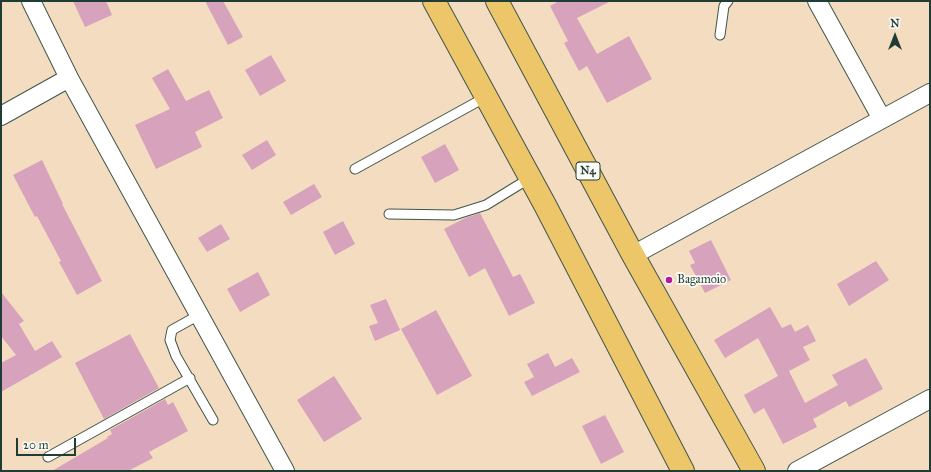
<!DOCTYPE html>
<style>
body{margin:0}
#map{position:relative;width:931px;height:472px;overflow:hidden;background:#f4dcc0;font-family:"IM FELL Great Primer",serif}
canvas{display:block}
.frame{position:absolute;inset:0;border:2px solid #1f3d34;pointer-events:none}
.north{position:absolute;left:875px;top:16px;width:40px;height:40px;-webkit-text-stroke:3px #fdfcf7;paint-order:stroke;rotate:0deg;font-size:11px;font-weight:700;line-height:16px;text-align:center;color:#1f3d34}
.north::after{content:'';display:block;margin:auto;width:14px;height:18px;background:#1f3d34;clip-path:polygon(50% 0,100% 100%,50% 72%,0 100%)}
.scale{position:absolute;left:16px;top:438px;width:60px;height:18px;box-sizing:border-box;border:2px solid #1f3d34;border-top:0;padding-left:5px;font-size:12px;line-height:14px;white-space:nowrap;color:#1f3d34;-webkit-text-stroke:3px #fdfcf7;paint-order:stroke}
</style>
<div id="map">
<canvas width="931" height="472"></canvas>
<div class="frame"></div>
<div class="north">N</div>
<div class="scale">20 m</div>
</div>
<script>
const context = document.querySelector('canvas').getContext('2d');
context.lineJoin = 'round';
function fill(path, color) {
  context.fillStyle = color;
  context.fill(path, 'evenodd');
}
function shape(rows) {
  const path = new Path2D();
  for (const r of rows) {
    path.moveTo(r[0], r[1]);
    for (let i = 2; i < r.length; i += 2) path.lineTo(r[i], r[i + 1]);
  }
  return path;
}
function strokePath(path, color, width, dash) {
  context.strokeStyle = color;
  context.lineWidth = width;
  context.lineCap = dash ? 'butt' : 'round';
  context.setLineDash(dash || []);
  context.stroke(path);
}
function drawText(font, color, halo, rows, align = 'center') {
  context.font = font + ' "IM FELL Great Primer",serif';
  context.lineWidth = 3.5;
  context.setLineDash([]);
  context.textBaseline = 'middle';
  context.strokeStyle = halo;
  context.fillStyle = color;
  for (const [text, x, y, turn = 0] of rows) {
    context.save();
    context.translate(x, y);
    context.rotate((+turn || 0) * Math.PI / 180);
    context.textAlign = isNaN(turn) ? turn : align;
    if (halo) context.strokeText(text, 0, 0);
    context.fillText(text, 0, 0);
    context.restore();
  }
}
fill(shape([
 [73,1,106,1,112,15,85,27],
 [205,1,223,1,243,37,228,45],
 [559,1,611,1,577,18,597,54,629,36,652,79,607,103,587,66,579,71,564,43,568,41,550,6],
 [271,55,286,81,260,96,245,70],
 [168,69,186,101,209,90,223,118,195,132,202,147,156,169,135,125,170,109,152,78],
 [267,140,276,155,252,170,242,155],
 [445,144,459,170,435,183,421,157],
 [42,160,63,204,62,204,102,281,77,295,59,262,61,261,37,216,35,217,13,175],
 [314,184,322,197,291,215,283,202],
 [480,213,513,277,520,274,535,303,509,316,485,268,469,277,444,229,465,218],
 [343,221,355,244,335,255,323,232],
 [221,224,230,239,207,252,198,238],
 [711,240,731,280,705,293,690,265,695,263,689,251],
 [876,261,889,280,849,306,837,284],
 [258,272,270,295,240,312,227,289],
 [1,292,24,321,19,324,35,351,52,341,62,357,1,392,1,363,16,355,1,336],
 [386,299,400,330,375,341,369,326,378,323,370,305],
 [770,307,782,328,791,324,795,332,808,325,816,341,803,347,810,360,789,371,805,403,838,385,832,375,866,358,883,389,849,407,846,401,813,419,817,427,783,444,764,408,754,414,744,395,778,376,758,338,725,358,714,340],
 [436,310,472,376,437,395,401,329],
 [130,334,159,388,104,419,75,363],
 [548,353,555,367,572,358,580,372,532,396,524,382,534,377,527,364],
 [334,376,362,419,324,442,297,400],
 [165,399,168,405,173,402,188,431,149,452,153,458,128,471,52,471,108,438,107,437,112,434,110,430],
 [605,415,624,452,601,464,582,426]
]), '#d6a2bc');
const lane = shape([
 [720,35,724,6,728,1],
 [355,169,486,97],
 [389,214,454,215,486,205,530,178],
 [199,315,172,330,170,340,176,356,213,420],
 [48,457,190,378]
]);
const street = shape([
 [31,1,69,78,285,471],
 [817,1,882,119],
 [1,116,69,78],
 [633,255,930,93],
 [797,471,930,399]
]);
const highway = shape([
 [434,1,545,205,683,471],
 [497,1,633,255,754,471]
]);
strokePath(lane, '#3f5549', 11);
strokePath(street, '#3f5549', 20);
strokePath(highway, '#3f5549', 24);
strokePath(lane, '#fff', 9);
strokePath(street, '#fff', 18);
strokePath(highway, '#ecc669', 22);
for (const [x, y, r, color] of [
 [669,280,4,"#b5179e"]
]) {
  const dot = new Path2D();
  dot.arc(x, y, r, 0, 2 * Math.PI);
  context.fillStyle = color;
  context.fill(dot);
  strokePath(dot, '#fdfcf7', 1.5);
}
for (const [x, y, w] of [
 [588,171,24]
]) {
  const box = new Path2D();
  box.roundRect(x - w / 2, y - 9, w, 18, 3);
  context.fillStyle = '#fdfcf7';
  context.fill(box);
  strokePath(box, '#1f3d34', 1);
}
drawText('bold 11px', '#1f3d34', null, [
 ["N4",588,171]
]);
drawText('12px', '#1f3d34', '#fdfcf7', [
 ["Bagamoio",677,280]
], 'left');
</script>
